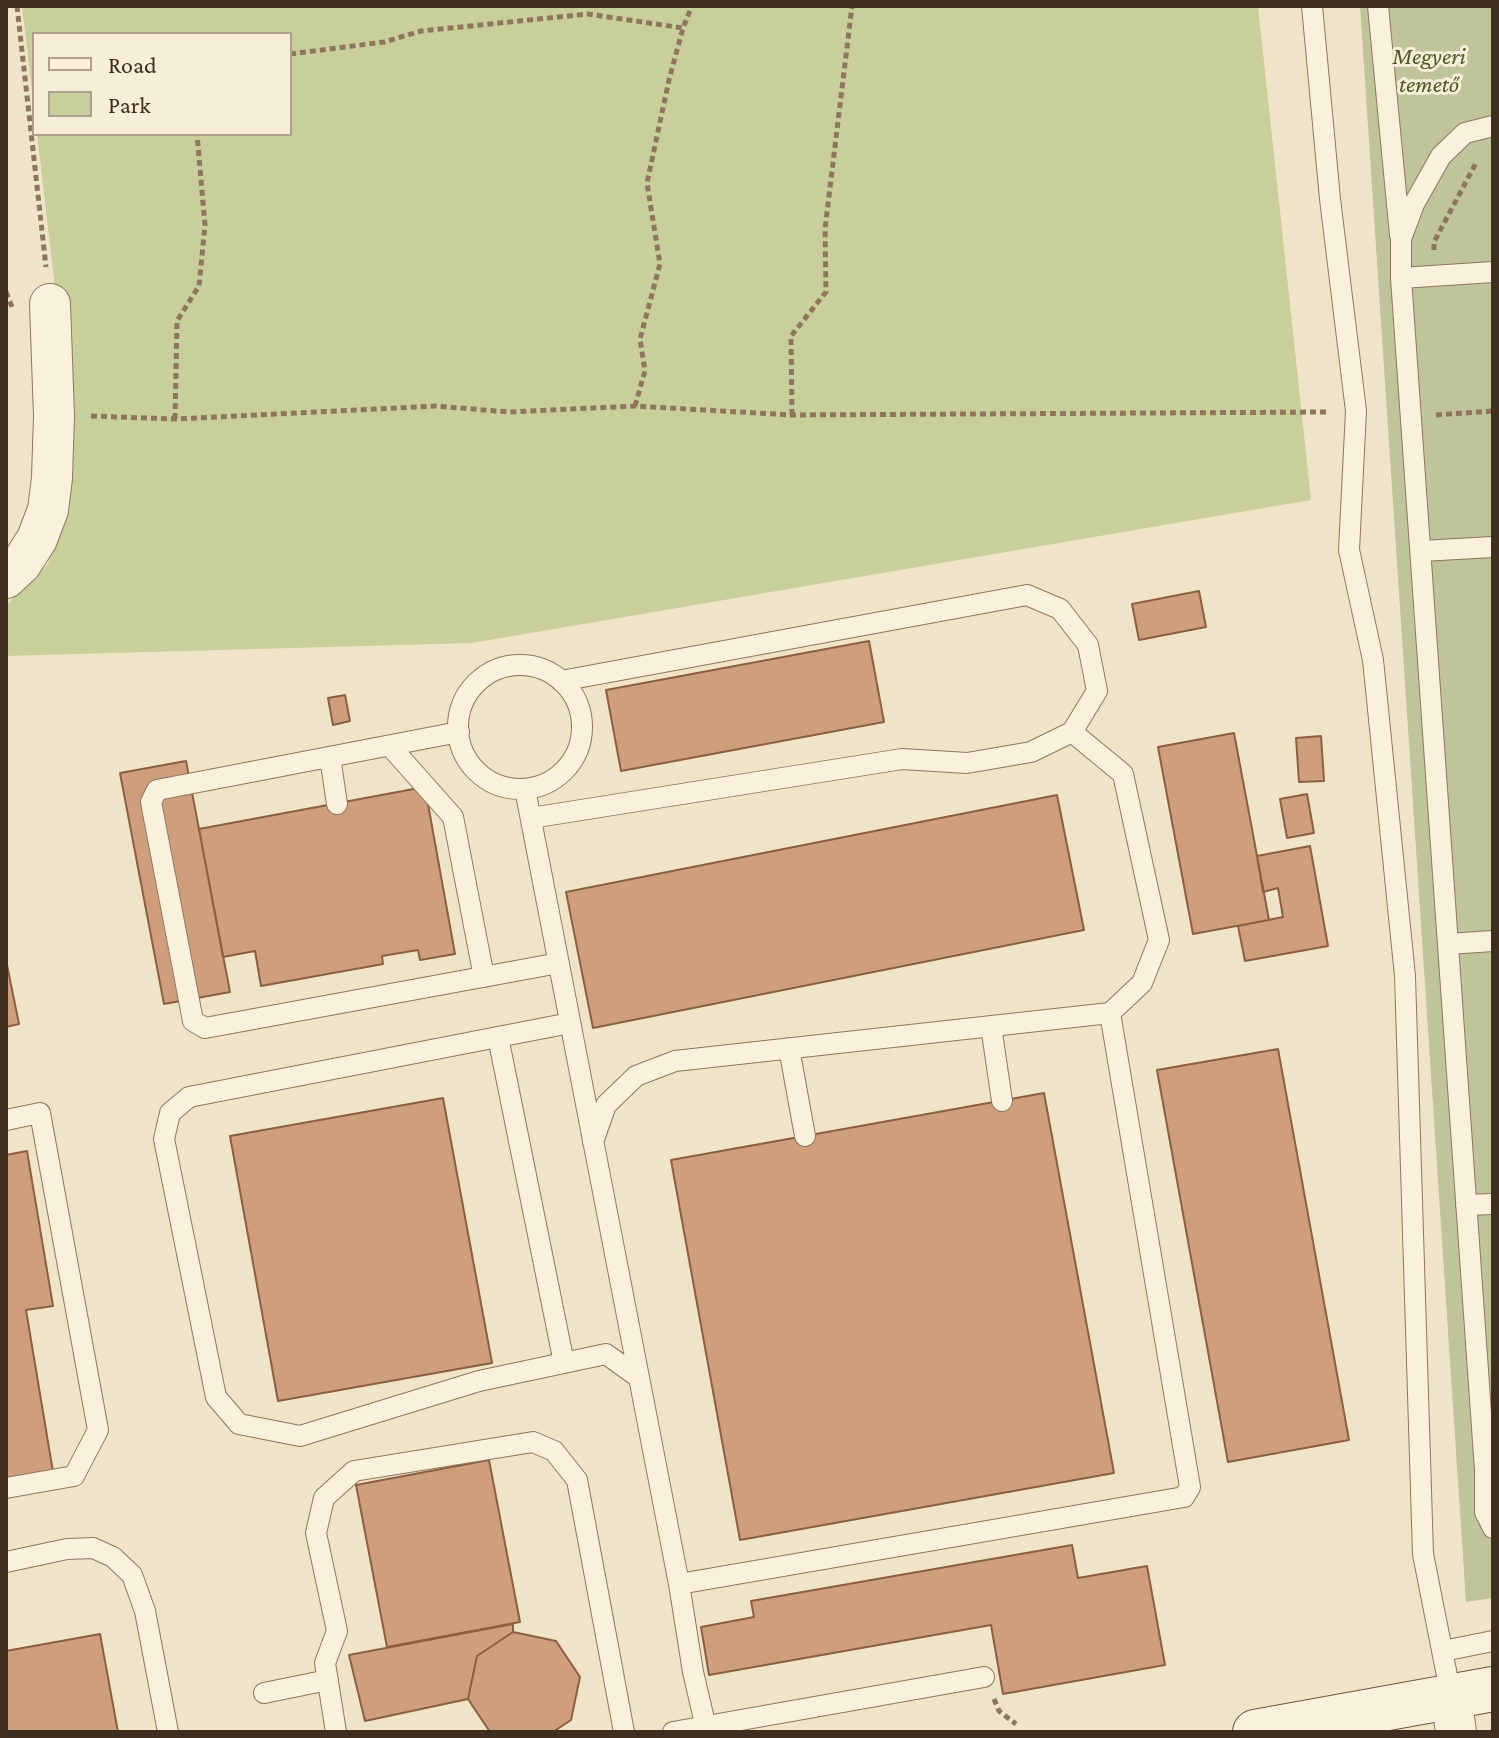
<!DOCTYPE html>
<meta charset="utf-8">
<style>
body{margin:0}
#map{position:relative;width:1499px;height:1738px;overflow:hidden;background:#f0e4c8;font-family:"Crimson Pro",serif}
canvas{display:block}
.frame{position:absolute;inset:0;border:8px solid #3d2e20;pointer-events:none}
.legend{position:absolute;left:32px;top:32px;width:260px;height:104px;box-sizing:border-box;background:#f7eed8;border:2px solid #ada18e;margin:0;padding:10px 14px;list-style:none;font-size:24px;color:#3d2e20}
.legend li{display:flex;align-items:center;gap:16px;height:40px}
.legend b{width:40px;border:2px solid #ada18e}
</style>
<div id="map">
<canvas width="1499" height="1738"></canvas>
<div class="frame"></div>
<ul class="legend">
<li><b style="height:10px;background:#faf1dc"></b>Road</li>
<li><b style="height:22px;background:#c9cf9b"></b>Park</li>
</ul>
</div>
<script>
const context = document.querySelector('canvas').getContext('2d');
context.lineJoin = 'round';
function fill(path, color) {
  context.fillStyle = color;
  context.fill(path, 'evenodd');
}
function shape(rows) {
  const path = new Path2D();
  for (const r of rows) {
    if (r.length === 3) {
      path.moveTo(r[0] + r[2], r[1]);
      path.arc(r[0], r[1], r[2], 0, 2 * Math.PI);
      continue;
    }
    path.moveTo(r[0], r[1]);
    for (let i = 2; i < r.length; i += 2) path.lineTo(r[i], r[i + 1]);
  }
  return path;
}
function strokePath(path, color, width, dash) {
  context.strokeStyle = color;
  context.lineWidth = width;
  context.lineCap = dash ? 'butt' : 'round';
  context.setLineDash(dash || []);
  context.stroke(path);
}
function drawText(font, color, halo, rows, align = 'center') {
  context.font = font + ' "Crimson Pro",serif';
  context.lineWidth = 6;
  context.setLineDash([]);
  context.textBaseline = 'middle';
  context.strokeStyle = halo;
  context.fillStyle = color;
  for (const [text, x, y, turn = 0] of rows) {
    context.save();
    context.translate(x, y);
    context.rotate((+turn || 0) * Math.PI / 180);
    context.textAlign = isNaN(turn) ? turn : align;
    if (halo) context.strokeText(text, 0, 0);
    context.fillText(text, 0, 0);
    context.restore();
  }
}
fill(shape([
 [22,6,1258,6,1311,500,472,643,6,656,6,605,48,564,69,486,70,416,37,134,290,134,290,34,34,34,34,108]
]), '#c9cf9b');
fill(shape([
 [1360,6,1493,6,1493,1598,1466,1602]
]), '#bfc49a');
const building = shape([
 [1199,591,1206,627,1139,640,1132,604,1199,591],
 [869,641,884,722,621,771,606,690,869,641],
 [345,695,350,721,333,725,328,698,345,695],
 [1234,733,1269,920,1193,934,1158,747,1234,733],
 [1321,736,1324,781,1299,782,1296,738,1321,736],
 [186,761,230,992,164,1004,120,773,186,761],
 [419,788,426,793,455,954,420,960,418,950,382,956,383,964,261,986,255,951,223,957,199,829,419,788],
 [1307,794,1314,833,1287,838,1280,799,1307,794],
 [1057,795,1084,930,593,1028,566,892,1057,795],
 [1310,846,1328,946,1245,961,1238,926,1283,917,1278,888,1263,892,1257,856,1310,846],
 [6,960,19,1024,6,1027,6,960],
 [1278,1049,1349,1440,1228,1462,1157,1070,1278,1049],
 [1044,1093,1114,1473,740,1540,671,1160,1044,1093],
 [443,1098,492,1363,278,1401,230,1136,443,1098],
 [27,1151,53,1306,26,1310,53,1472,6,1480,6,1155,27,1151],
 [489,1460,520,1622,387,1647,356,1485,489,1460],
 [1072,1545,1078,1578,1147,1566,1165,1665,1003,1694,991,1625,709,1675,701,1627,754,1617,751,1601,1072,1545],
 [513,1624,513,1632,477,1656,468,1699,365,1721,349,1655,513,1624],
 [513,1632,556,1641,580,1677,571,1720,553,1732,490,1732,468,1699,477,1656,513,1632],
 [100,1634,118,1732,6,1732,6,1651,100,1634]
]);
fill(building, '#cf9f7d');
strokePath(building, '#8d5f41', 2);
const lane = shape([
 [1312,6,1330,199,1356,411,1349,550,1373,660,1405,976,1423,1554,1451,1696],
 [1378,6,1400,235],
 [1493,126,1465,133,1441,156,1414,204,1401,239,1401,278,1485,1470,1485,1512,1493,1528],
 [1401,278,1493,272],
 [1421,551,1493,547],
 [520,727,62],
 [459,732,157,790,151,802,193,1021,205,1028,559,963],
 [390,746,453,817,484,977],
 [330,757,337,804],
 [525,789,679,1584,693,1672,707,1732],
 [531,818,902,759,967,763,1031,752,1072,732,1097,691,1088,645,1060,609,1027,595,561,681],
 [1448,944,1493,941],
 [570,1023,189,1097,170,1113,164,1139,216,1397,239,1424,300,1436,479,1381,606,1354,638,1377],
 [991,1026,1002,1101],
 [498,1037,564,1363],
 [789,1048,805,1136],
 [6,1120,40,1113,98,1430,74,1476,6,1488],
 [593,1142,606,1105,636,1076,675,1061,1110,1013,1142,983,1159,940,1123,774,1072,732],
 [1466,1205,1493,1204],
 [6,1562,67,1549,93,1548,113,1557,132,1575,145,1611,168,1732],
 [679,1584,1184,1497,1190,1487,1110,1013],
 [1443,1651,1493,1641],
 [264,1693,328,1680],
 [336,1732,325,1663,337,1631,316,1533,324,1498,354,1471,533,1442,554,1451,577,1480,624,1732],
 [673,1732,984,1677]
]);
const street = shape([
 [6,578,21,564,37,539,48,510,52,478,54,416,50,304],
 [1451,1696,1456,1732]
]);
const secondary = shape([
 [1255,1732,1493,1689]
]);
strokePath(lane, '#8d765c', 22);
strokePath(street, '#8d765c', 42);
strokePath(secondary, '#6f573f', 46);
strokePath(shape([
 [17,6,46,267],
 [290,54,384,42,421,31,588,14,683,28],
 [1434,250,1434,242,1476,163],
 [6,292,12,307],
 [635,406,645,371,640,339,660,264,647,183,669,80,683,28,692,6],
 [792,415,791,336,826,292,825,229,852,6],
 [1436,415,1493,411],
 [91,416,175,419,435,406,509,412,635,406,792,415,1328,412],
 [175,419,177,321,199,286,205,225,197,134],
 [994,1699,999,1711,1016,1724]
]), '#8d765c', 5, [6, 4]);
strokePath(lane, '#faf1dc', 20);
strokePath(street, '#faf1dc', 40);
strokePath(secondary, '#faf1dc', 44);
drawText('italic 24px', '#4d5a26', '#f7eed8', [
 ["Megyeri",1429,57],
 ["temető",1429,85]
]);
</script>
